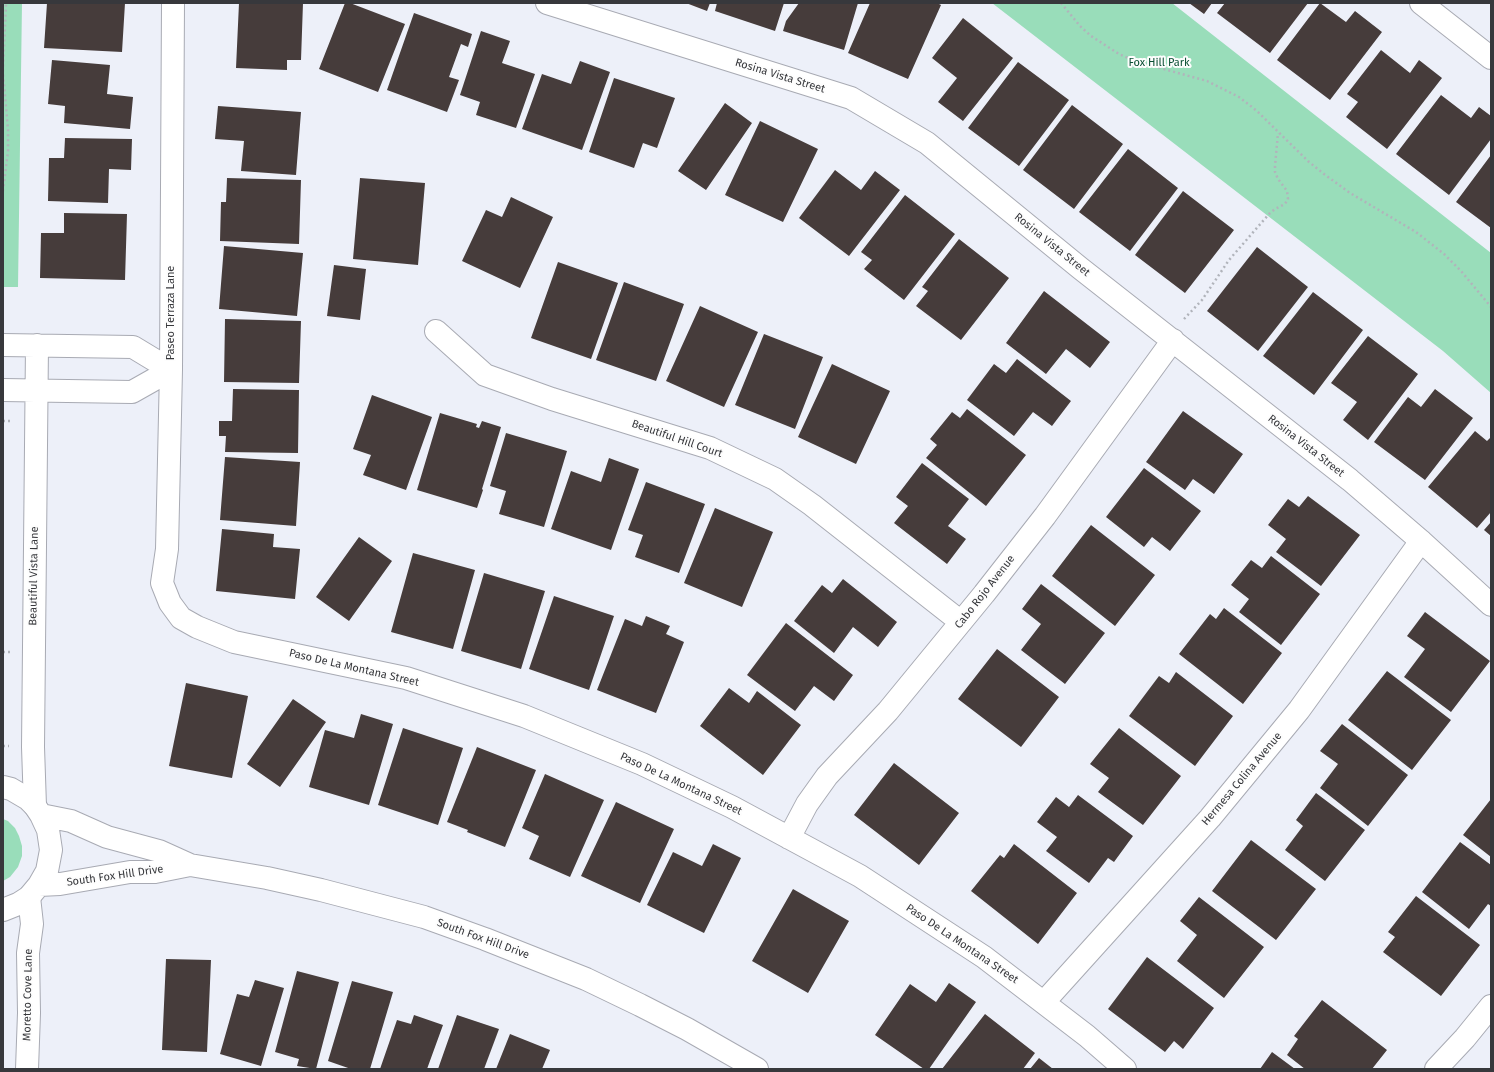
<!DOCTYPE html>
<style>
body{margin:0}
#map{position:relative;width:1494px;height:1072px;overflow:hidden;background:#edf0f9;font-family:"Fira Sans",sans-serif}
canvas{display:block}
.frame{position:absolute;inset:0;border:4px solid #37383c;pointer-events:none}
</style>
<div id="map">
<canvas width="1494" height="1072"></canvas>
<div class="frame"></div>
</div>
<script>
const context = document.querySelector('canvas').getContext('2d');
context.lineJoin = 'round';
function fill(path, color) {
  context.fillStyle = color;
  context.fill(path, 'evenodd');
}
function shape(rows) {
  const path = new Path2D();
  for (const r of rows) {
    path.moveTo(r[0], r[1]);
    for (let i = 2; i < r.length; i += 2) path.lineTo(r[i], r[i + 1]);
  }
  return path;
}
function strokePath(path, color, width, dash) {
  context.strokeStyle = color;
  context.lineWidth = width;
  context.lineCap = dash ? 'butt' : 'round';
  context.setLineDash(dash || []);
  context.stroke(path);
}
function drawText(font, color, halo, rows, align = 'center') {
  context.font = font + ' "Fira Sans",sans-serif';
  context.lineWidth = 4;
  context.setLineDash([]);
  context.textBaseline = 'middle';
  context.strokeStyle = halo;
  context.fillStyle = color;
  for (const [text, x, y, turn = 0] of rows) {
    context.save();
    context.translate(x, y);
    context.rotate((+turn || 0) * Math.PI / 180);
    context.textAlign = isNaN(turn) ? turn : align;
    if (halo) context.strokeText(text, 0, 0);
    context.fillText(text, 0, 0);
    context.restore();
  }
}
fill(shape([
 [3,3,22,3,18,287,3,287],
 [992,3,1172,3,1491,253,1491,393,1443,351],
 [3,819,8,821,15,828,19,836,22,846,22,856,18,867,10,877,3,881]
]), '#99ddba');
fill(shape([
 [47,3,125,3,122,52,44,48],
 [239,3,303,3,301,60,287,60,287,70,236,68],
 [345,3,350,3,405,24,378,92,319,69],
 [686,3,710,3,707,11],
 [717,3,784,3,775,31,715,11],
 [799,3,858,3,844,50,783,31,786,21],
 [870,3,937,3,941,5,908,79,848,53],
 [1189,3,1212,3,1204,14],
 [1225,3,1308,3,1270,53,1217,13],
 [1320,3,1346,22,1355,11,1382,32,1330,100,1277,60],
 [414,13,472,34,468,47,461,44,449,77,459,80,447,112,387,90],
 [963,18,1013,58,963,121,938,102,957,78,932,58],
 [481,31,510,41,502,63,535,74,516,128,476,115,480,102,460,95],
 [1381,50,1410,73,1419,60,1442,78,1387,149,1346,117,1358,102,1347,94],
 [52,60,110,65,107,94,133,97,130,129,64,123,65,106,48,104],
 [580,61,610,72,582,150,522,129,542,74,571,84],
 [1018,62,1069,100,1019,166,968,128],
 [614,78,675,98,657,148,643,143,634,168,589,152],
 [1441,95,1471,118,1479,107,1491,116,1491,139,1449,195,1396,154],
 [725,103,752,123,706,190,678,171],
 [1072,105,1123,144,1074,209,1023,170],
 [218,106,301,112,296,175,241,171,244,141,215,139],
 [760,121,818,149,783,222,725,195],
 [65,138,132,139,131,170,109,169,108,203,48,201,49,158,64,158],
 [1128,149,1178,188,1130,251,1079,212],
 [1491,155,1491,228,1456,202],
 [835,170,861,190,875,171,900,190,849,256,799,218],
 [227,178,301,180,299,244,220,241,221,202,226,202],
 [360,178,425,183,418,265,353,259],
 [1183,191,1234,230,1185,293,1135,255],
 [905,195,955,234,904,300,864,269,872,260,861,252],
 [511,197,553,217,520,288,462,261,486,210,502,217],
 [64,213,127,214,125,280,40,278,41,233,64,233],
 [959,239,1009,278,961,340,916,306,928,291,922,287],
 [224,246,303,253,297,316,219,309],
 [1257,247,1308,287,1258,351,1207,311],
 [558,262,618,283,591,359,531,338],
 [334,265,366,269,360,320,327,316],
 [624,282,684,304,656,381,596,360],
 [1044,291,1110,342,1090,368,1066,349,1046,374,1006,343],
 [1313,292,1363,330,1314,395,1263,356],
 [700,306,758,332,724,407,666,381],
 [225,319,301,321,299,383,224,382],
 [764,334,823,357,795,429,735,405],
 [1368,336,1418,374,1368,440,1343,420,1357,402,1331,383],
 [1017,359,1071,401,1052,426,1033,412,1014,436,967,400,994,364,1006,373],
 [832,364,890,391,856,464,798,437],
 [233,389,299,390,298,453,225,452,226,436,219,436,219,421,232,421],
 [1435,389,1473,418,1425,480,1374,442,1408,397,1421,407],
 [372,395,432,417,406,490,363,475,371,455,353,449],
 [967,409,1026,455,986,506,926,458,937,445,930,439,952,412,960,418],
 [1183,411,1243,454,1214,494,1193,479,1185,490,1146,462],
 [440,413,477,424,476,427,479,428,482,421,501,427,482,489,483,490,477,508,417,490],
 [1475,431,1487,441,1491,437,1491,512,1477,528,1428,487],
 [506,433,567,451,544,527,499,514,506,491,490,486],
 [225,457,300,462,296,526,220,520],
 [609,458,639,469,611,550,551,529,571,471,601,482],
 [922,463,969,499,948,526,966,539,947,564,894,523,908,506,896,497],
 [1144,468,1201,511,1170,551,1152,537,1144,547,1106,517],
 [646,482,705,504,679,573,635,557,643,535,628,530],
 [1308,496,1360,535,1321,586,1276,552,1286,539,1268,525,1288,499,1299,507],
 [715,508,773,532,742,607,684,583],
 [1491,522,1491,536,1484,530],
 [1091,525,1155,575,1115,626,1052,576],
 [222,529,274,534,273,547,300,549,295,599,216,591],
 [359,537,392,561,349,621,316,597],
 [413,553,475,570,453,649,391,632],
 [1271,556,1320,594,1281,645,1239,612,1249,599,1231,585,1251,560,1262,568],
 [484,573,545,591,521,669,461,651],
 [843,579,897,622,878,647,853,627,834,653,794,621,822,585,832,593],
 [1041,584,1105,633,1065,684,1021,650,1041,624,1022,609],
 [554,596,614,616,589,690,529,669],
 [1224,608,1282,653,1243,704,1179,654,1210,614,1216,619],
 [1425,612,1490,661,1451,712,1404,677,1425,649,1407,636],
 [646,616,670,626,666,634,684,642,656,713,597,690,625,619,642,626],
 [786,623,853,675,834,701,814,686,795,711,747,675],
 [997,649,1059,697,1021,747,958,699],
 [1387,671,1451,720,1412,770,1348,720],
 [1176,672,1233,716,1195,766,1129,716,1159,676,1169,683],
 [186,683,248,696,232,778,169,766],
 [729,688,749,703,757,691,801,725,763,775,700,726],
 [293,699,326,722,280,787,247,764],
 [361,714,393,724,369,805,309,787,325,730,354,738],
 [1342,724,1408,775,1368,826,1320,788,1338,764,1320,751],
 [403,728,463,748,438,825,378,805],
 [1119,728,1181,776,1143,825,1098,792,1109,778,1090,764],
 [477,747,536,770,505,847,467,832,468,830,447,822],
 [894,763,959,813,919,865,854,815],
 [545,774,604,800,570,877,529,859,539,836,522,828],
 [1316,793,1365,830,1325,881,1285,850,1303,826,1296,820],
 [1078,795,1133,836,1114,862,1108,858,1089,883,1046,851,1057,837,1037,822,1056,797,1069,807],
 [1491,799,1491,857,1463,835],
 [616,802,674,829,640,903,581,876],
 [1251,840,1316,889,1276,940,1212,891],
 [1460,842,1491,865,1491,906,1488,904,1469,929,1422,892],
 [713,844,741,858,704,933,647,905,673,852,702,866],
 [1014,844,1077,893,1038,944,971,891,1000,855,1004,858],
 [793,889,849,921,808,993,752,961],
 [1416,896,1480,945,1441,996,1383,952,1395,937,1388,932],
 [1199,897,1264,947,1224,998,1177,961,1197,935,1180,921],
 [1147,957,1214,1008,1183,1049,1174,1041,1165,1052,1108,1009],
 [166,959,211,960,207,1052,162,1050],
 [297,971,339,982,316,1069,297,1066,299,1059,275,1052],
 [255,980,284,988,261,1066,220,1054,237,994,249,997],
 [352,981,393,992,370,1069,351,1069,328,1061],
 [949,983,976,1002,929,1069,924,1069,875,1035,910,984,936,1002],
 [1322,1000,1387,1050,1372,1069,1305,1069,1287,1055,1298,1039,1294,1036],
 [985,1014,1035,1053,1023,1069,942,1069],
 [414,1015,443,1025,427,1069,380,1069,397,1020,411,1024],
 [457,1015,499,1029,484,1069,438,1069],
 [510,1034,550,1050,542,1069,496,1069],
 [1272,1052,1295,1069,1260,1069],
 [1039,1058,1053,1069,1030,1069]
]), '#463c3b');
const minor = shape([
 [173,3,171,370,167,549,162,583,170,603,181,618,197,627,234,642,406,678,524,716,642,764,732,807,860,876,984,957,1087,1036,1125,1069],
 [547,3,851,98,927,143,1080,268,1350,480,1421,541,1491,605],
 [1421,3,1491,58],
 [436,331,485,375,552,399,710,448,775,479,812,505,961,622],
 [3,345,133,347,171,370,132,392,3,390],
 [35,806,33,747,37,345],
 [789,838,807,804,827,776,888,711,984,594,1045,516,1173,340],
 [1044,1002,1210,818,1299,710,1421,541],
 [27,1069,29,1013,28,953,32,924,29,897],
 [1436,1069,1465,1038,1491,1006]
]);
const tertiary = shape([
 [3,787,11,789,28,799,35,806,41,815,48,830,51,850,47,871,39,885,29,897,18,904,3,910],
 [41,815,71,821,107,837,159,851,190,865,267,878,321,890,424,917,485,939,586,979,640,1005,687,1029,757,1069],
 [39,885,60,884,130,872,155,872,190,865]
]);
strokePath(minor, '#a8aab3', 24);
strokePath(tertiary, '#a8aab3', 24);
strokePath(shape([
 [1061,3,1080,26,1091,36,1119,54,1135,61,1207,81,1239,97,1257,111,1309,162,1324,174,1350,193,1416,232,1444,254,1461,271,1491,307],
 [3,191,8,151,8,130,3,72,6,3],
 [1184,319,1202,300,1229,260,1269,214,1275,209,1285,204,1288,199,1287,191,1278,179,1275,172,1275,166,1278,133],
 [3,421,12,421],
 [3,652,10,652],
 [3,746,9,746]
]), '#b1b4bb', 2.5, [2, 3]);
strokePath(minor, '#fff', 22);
strokePath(tertiary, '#fff', 22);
drawText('11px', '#094e33', '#fdfdfd', [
 ["Fox Hill Park",1159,63]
]);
drawText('11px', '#37383c', '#fdfdfd', [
 ["Rosina Vista Street",780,76,17],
 ["Rosina Vista Street",1052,245,39],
 ["Paseo Terraza Lane",171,313,-90],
 ["Beautiful Hill Court",677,439,19],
 ["Rosina Vista Street",1306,446,38],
 ["Beautiful Vista Lane",34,576,-89],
 ["Cabo Rojo Avenue",985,592,-52],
 ["Paso De La Montana Street",354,668,13],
 ["Hermesa Colina Avenue",1242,779,-50],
 ["Paso De La Montana Street",681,784,25],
 ["South Fox Hill Drive",115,876,-8],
 ["South Fox Hill Drive",483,939,20],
 ["Paso De La Montana Street",962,944,34],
 ["Moretto Cove Lane",28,995,-89]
]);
</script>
